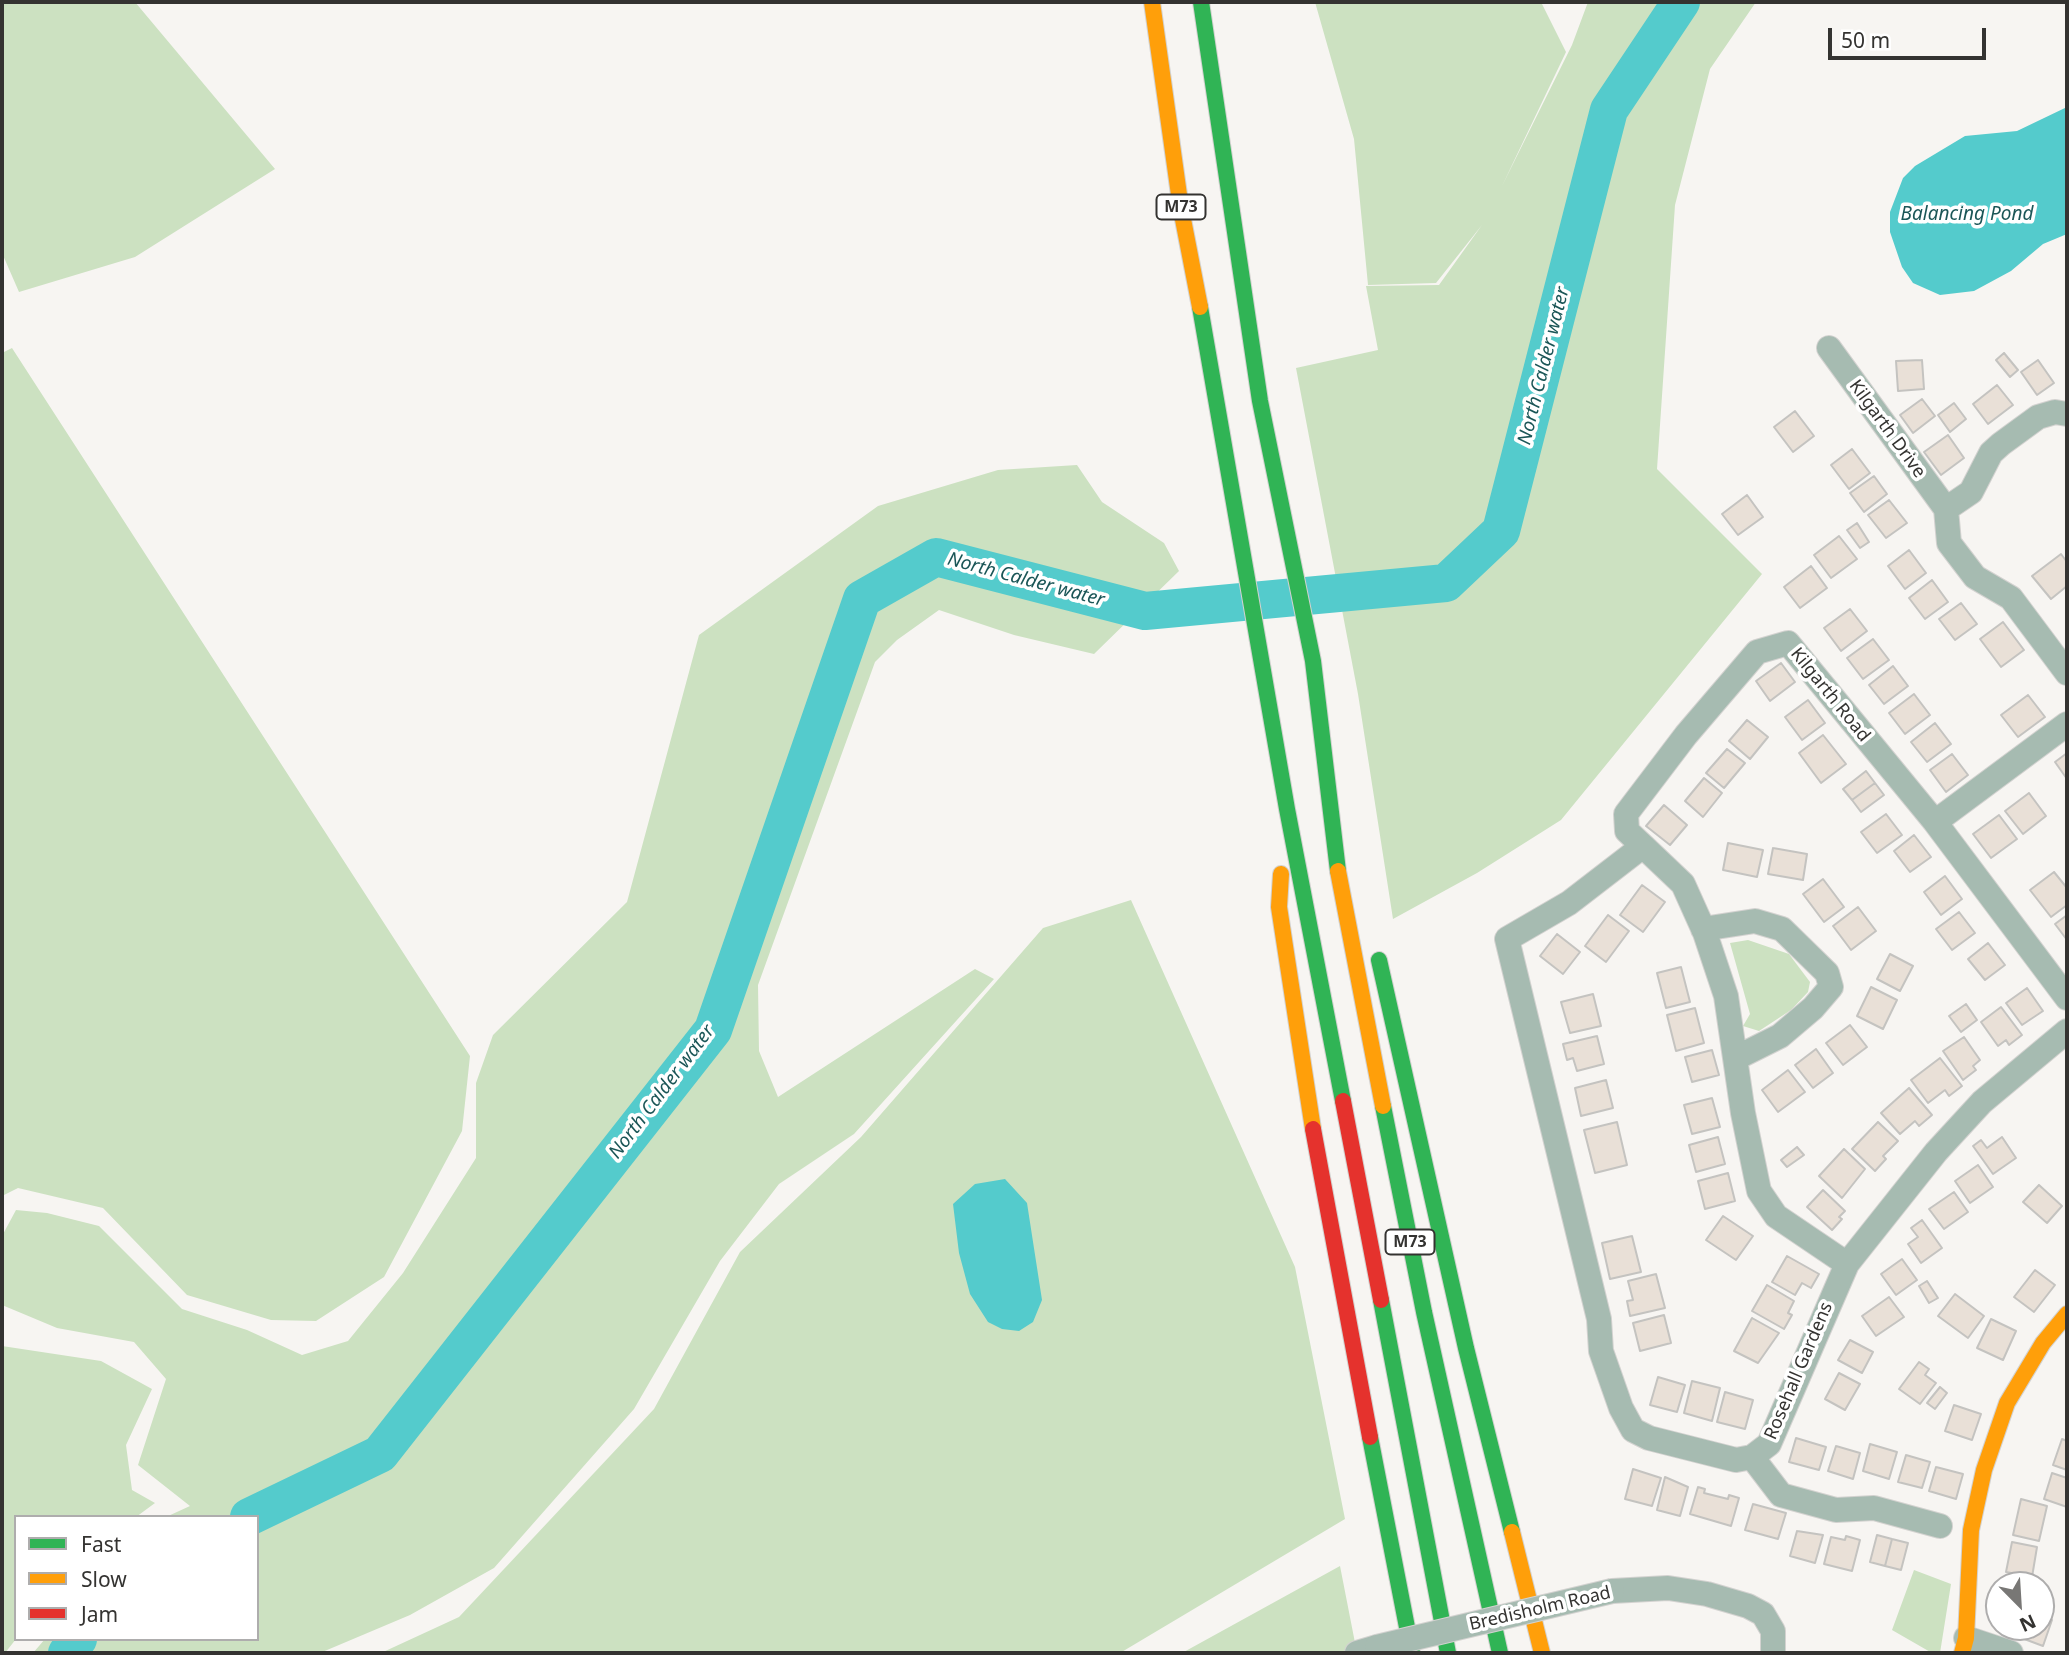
<!DOCTYPE html>
<style>
body{margin:0}
#map{position:relative;width:2069px;height:1655px;overflow:hidden;background:#f7f5f2;font-family:"Noto Sans",sans-serif}
canvas{display:block}
.frame{position:absolute;inset:0;border:4px solid #343331;pointer-events:none}
.legend{position:absolute;left:14px;top:1515px;width:245px;height:126px;box-sizing:border-box;background:#fff;border:2px solid #aeadad;margin:0;padding:9px 12px;list-style:none;font-size:21px;color:#343331}
.legend li{display:flex;align-items:center;gap:14px;height:35px}
.legend b{width:35px;border:2px solid #aeadad}
.north{position:absolute;left:1985px;top:1571px;width:70px;height:70px;box-sizing:border-box;background:#fff;border:2px solid #aeadad;border-radius:50%;rotate:156deg;font-size:19px;font-weight:700;line-height:28px;text-align:center;color:#343331}
.north::after{content:'';display:block;margin:auto;width:24px;height:32px;background:#787775;clip-path:polygon(50% 0,100% 100%,50% 72%,0 100%)}
.scale{position:absolute;left:1828px;top:28px;width:158px;height:32px;box-sizing:border-box;border:4px solid #343331;border-top:0;padding-left:9px;font-size:21px;line-height:24px;white-space:nowrap;color:#343331;-webkit-text-stroke:5px #fff;paint-order:stroke}
</style>
<div id="map">
<canvas width="2069" height="1655"></canvas>
<div class="frame"></div>
<ul class="legend">
<li><b style="height:9px;background:#30b455"></b>Fast</li>
<li><b style="height:9px;background:#ff9f0a"></b>Slow</li>
<li><b style="height:9px;background:#e5322d"></b>Jam</li>
</ul>
<div class="north">N</div>
<div class="scale">50 m</div>
</div>
<script>
const context = document.querySelector('canvas').getContext('2d');
context.lineJoin = 'round';
function fill(path, color) {
  context.fillStyle = color;
  context.fill(path, 'evenodd');
}
function shape(rows) {
  const path = new Path2D();
  for (const r of rows) {
    path.moveTo(r[0], r[1]);
    for (let i = 2; i < r.length; i += 2) path.lineTo(r[i], r[i + 1]);
  }
  return path;
}
function strokePath(path, color, width, dash) {
  context.strokeStyle = color;
  context.lineWidth = width;
  context.lineCap = dash ? 'butt' : 'round';
  context.setLineDash(dash || []);
  context.stroke(path);
}
function drawText(font, color, halo, rows, align = 'center') {
  context.font = font + ' "Noto Sans",sans-serif';
  context.lineWidth = 7;
  context.setLineDash([]);
  context.textBaseline = 'middle';
  context.strokeStyle = halo;
  context.fillStyle = color;
  for (const [text, x, y, turn = 0] of rows) {
    context.save();
    context.translate(x, y);
    context.rotate((+turn || 0) * Math.PI / 180);
    context.textAlign = isNaN(turn) ? turn : align;
    if (halo) context.strokeText(text, 0, 0);
    context.fillText(text, 0, 0);
    context.restore();
  }
}
fill(shape([
 [2,2,135,2,275,169,135,257,19,292,2,253],
 [1315,2,1541,2,1566,52,1502,186,1572,45,1588,2,1756,2,1710,69,1675,205,1657,469,1762,574,1561,820,1477,873,1393,919,1358,694,1296,368,1378,350,1366,286,1439,285,1482,225,1436,283,1368,285,1354,139],
 [12,348,470,1056,462,1131,384,1277,316,1321,271,1320,187,1295,103,1208,18,1188,4,1195,2,1192,2,353],
 [1077,465,1102,502,1164,543,1179,571,1094,654,1014,635,939,610,897,640,875,662,758,985,759,1051,778,1097,975,969,994,979,854,1134,779,1184,720,1261,634,1409,494,1568,410,1615,320,1653,33,1653,45,1639,257,1639,257,1517,166,1517,190,1506,138,1465,166,1379,134,1342,57,1328,2,1305,2,1236,16,1210,47,1213,99,1226,182,1309,247,1330,302,1355,348,1341,403,1273,476,1158,476,1083,493,1035,627,902,699,635,878,506,998,470],
 [1131,900,1295,1267,1345,1519,1120,1653,381,1653,459,1617,654,1409,740,1252,861,1137,1043,928],
 [1748,940,1789,954,1810,982,1808,992,1791,1010,1759,1031,1743,1026,1750,1014,1730,943],
 [2,1346,101,1361,152,1389,126,1445,132,1490,155,1503,136,1517,16,1517,16,1639,5,1653,2,1653],
 [1340,1566,1357,1653,1182,1653],
 [1914,1570,1951,1584,1940,1653,1932,1653,1892,1630]
]), '#cce1c1');
fill(shape([
 [2067,107,2067,234,2043,244,2011,271,1974,291,1940,295,1913,283,1902,267,1890,232,1890,212,1903,178,1915,166,1965,136,2017,131],
 [1005,1179,1027,1203,1042,1300,1033,1322,1019,1331,1002,1329,988,1322,970,1294,959,1253,953,1204,975,1184]
]), '#54cbcc');
strokePath(shape([
 [249,1517,380,1454,713,1030,862,599,936,557,1145,611,1446,583,1501,531,1609,110,1681,2],
 [67,1653,78,1639]
]), '#54cbcc', 38);
const building = shape([
 [2004,353,2018,370,2010,377,1996,360,2004,353],
 [1922,360,1924,389,1898,391,1896,361,1922,360],
 [2038,360,2054,383,2037,395,2021,372,2038,360],
 [1997,385,2013,405,1988,424,1973,404,1997,385],
 [1922,399,1935,416,1913,433,1900,415,1922,399],
 [1954,403,1966,419,1950,432,1938,415,1954,403],
 [1795,411,1814,436,1793,452,1774,427,1795,411],
 [1948,435,1964,458,1941,475,1924,452,1948,435],
 [1852,449,1870,473,1849,489,1831,465,1852,449],
 [1874,476,1887,494,1864,512,1850,493,1874,476],
 [1747,495,1763,517,1738,535,1722,514,1747,495],
 [1889,500,1907,523,1886,538,1868,515,1889,500],
 [1857,523,1869,542,1860,548,1847,530,1857,523],
 [1839,536,1857,559,1831,578,1814,555,1839,536],
 [1909,550,1926,573,1905,589,1888,566,1909,550],
 [2061,554,2067,562,2067,586,2051,599,2032,576,2061,554],
 [1811,566,1827,588,1800,608,1784,587,1811,566],
 [1932,580,1948,602,1925,619,1909,598,1932,580],
 [1961,603,1977,624,1955,640,1939,619,1961,603],
 [1850,609,1867,631,1841,651,1824,628,1850,609],
 [2003,622,2024,650,2001,667,1980,639,2003,622],
 [1873,639,1889,660,1863,679,1847,658,1873,639],
 [1781,663,1795,682,1770,701,1756,681,1781,663],
 [1893,666,1908,686,1884,704,1869,685,1893,666],
 [1914,694,1930,715,1905,734,1889,713,1914,694],
 [2028,695,2045,717,2018,737,2001,715,2028,695],
 [1808,700,1825,723,1802,740,1785,717,1808,700],
 [1747,720,1768,737,1750,759,1729,741,1747,720],
 [1935,723,1951,744,1927,762,1911,742,1935,723],
 [1823,735,1846,764,1821,783,1799,753,1823,735],
 [1727,749,1745,763,1724,788,1706,773,1727,749],
 [2067,753,2067,779,2055,762,2067,753],
 [1952,754,1968,775,1946,792,1930,770,1952,754],
 [1866,771,1875,783,1852,800,1843,789,1866,771],
 [1704,778,1722,793,1703,817,1685,801,1704,778],
 [1875,783,1884,795,1861,812,1852,800,1875,783],
 [2029,793,2046,816,2023,834,2005,811,2029,793],
 [1664,805,1687,825,1670,845,1646,826,1664,805],
 [1886,814,1902,835,1877,853,1861,832,1886,814],
 [1999,815,2017,839,1991,858,1973,834,1999,815],
 [1914,835,1931,857,1910,872,1894,851,1914,835],
 [1728,843,1763,850,1757,877,1723,870,1728,843],
 [1773,848,1807,854,1803,880,1768,874,1773,848],
 [2054,872,2067,888,2067,905,2051,917,2030,890,2054,872],
 [1945,876,1962,899,1941,915,1924,892,1945,876],
 [1823,879,1844,907,1824,922,1803,894,1823,879],
 [1642,885,1665,902,1643,932,1620,915,1642,885],
 [1858,907,1876,931,1851,950,1833,926,1858,907],
 [1959,912,1975,933,1952,950,1936,929,1959,912],
 [1608,915,1629,931,1606,962,1585,946,1608,915],
 [2067,915,2067,940,2055,924,2067,915],
 [1557,934,1580,952,1563,974,1540,956,1557,934],
 [1988,943,2005,965,1985,980,1968,959,1988,943],
 [1890,954,1913,966,1900,991,1877,979,1890,954],
 [1681,967,1690,1002,1666,1008,1657,973,1681,967],
 [1871,987,1897,1000,1883,1029,1857,1016,1871,987],
 [2027,988,2043,1011,2022,1025,2006,1003,2027,988],
 [1593,994,1601,1026,1570,1033,1561,1002,1593,994],
 [1966,1004,1977,1020,1961,1032,1949,1016,1966,1004],
 [2001,1007,2022,1035,2009,1045,2006,1040,1998,1046,1981,1022,2001,1007],
 [1695,1008,1704,1043,1676,1051,1667,1015,1695,1008],
 [1850,1025,1867,1047,1843,1065,1826,1043,1850,1025],
 [1597,1036,1604,1064,1577,1071,1573,1058,1567,1060,1563,1044,1597,1036],
 [1964,1037,1980,1060,1973,1066,1976,1070,1963,1080,1943,1051,1964,1037],
 [1816,1049,1833,1073,1813,1088,1795,1065,1816,1049],
 [1712,1050,1719,1075,1692,1082,1685,1057,1712,1050],
 [1940,1058,1962,1086,1949,1096,1945,1090,1928,1103,1911,1080,1940,1058],
 [1788,1070,1805,1092,1778,1112,1762,1090,1788,1070],
 [1606,1080,1613,1108,1581,1116,1575,1088,1606,1080],
 [1909,1088,1932,1115,1919,1126,1915,1121,1900,1134,1881,1113,1909,1088],
 [1712,1098,1720,1127,1692,1134,1684,1105,1712,1098],
 [1617,1122,1627,1165,1595,1173,1584,1130,1617,1122],
 [1878,1122,1898,1141,1883,1156,1886,1159,1875,1171,1852,1149,1878,1122],
 [1718,1137,1725,1164,1696,1172,1689,1145,1718,1137],
 [2002,1137,2016,1158,1993,1174,1973,1146,1981,1140,1987,1148,2002,1137],
 [1797,1147,1804,1155,1787,1167,1781,1160,1797,1147],
 [1844,1149,1865,1169,1842,1198,1819,1176,1844,1149],
 [1978,1165,1993,1187,1970,1203,1955,1181,1978,1165],
 [1728,1173,1735,1201,1705,1209,1698,1181,1728,1173],
 [2039,1185,2062,1206,2047,1223,2023,1202,2039,1185],
 [1823,1190,1845,1211,1839,1217,1842,1219,1832,1230,1807,1207,1823,1190],
 [1954,1192,1968,1212,1944,1229,1929,1209,1954,1192],
 [1723,1216,1753,1236,1736,1260,1706,1240,1723,1216],
 [1922,1220,1942,1248,1921,1263,1908,1244,1918,1237,1911,1228,1922,1220],
 [1632,1236,1641,1272,1610,1279,1602,1243,1632,1236],
 [1787,1256,1819,1274,1811,1288,1802,1283,1795,1295,1772,1282,1787,1256],
 [1902,1259,1917,1280,1896,1295,1881,1274,1902,1259],
 [2035,1270,2055,1285,2034,1312,2014,1297,2035,1270],
 [1656,1274,1665,1308,1630,1316,1627,1301,1633,1300,1628,1281,1656,1274],
 [1927,1281,1938,1298,1929,1303,1919,1286,1927,1281],
 [1767,1285,1794,1301,1788,1313,1792,1315,1784,1329,1752,1311,1767,1285],
 [1955,1294,1984,1316,1968,1338,1938,1316,1955,1294],
 [1889,1297,1904,1317,1876,1336,1862,1316,1889,1297],
 [1664,1315,1671,1343,1640,1351,1633,1323,1664,1315],
 [1752,1318,1779,1333,1758,1363,1734,1351,1752,1318],
 [1991,1319,2016,1331,2003,1360,1977,1348,1991,1319],
 [1850,1340,1873,1352,1862,1373,1838,1360,1850,1340],
 [1919,1362,1929,1369,1925,1375,1936,1383,1920,1404,1899,1389,1919,1362],
 [1839,1373,1860,1384,1845,1410,1825,1399,1839,1373],
 [1658,1377,1685,1385,1677,1412,1650,1405,1658,1377],
 [1692,1381,1720,1388,1712,1421,1684,1413,1692,1381],
 [1940,1387,1947,1393,1935,1409,1927,1403,1940,1387],
 [1725,1392,1753,1400,1745,1429,1717,1422,1725,1392],
 [1954,1405,1981,1414,1972,1440,1945,1431,1954,1405],
 [1796,1438,1826,1447,1819,1470,1789,1462,1796,1438],
 [2062,1439,2067,1441,2067,1470,2053,1465,2062,1439],
 [1870,1444,1897,1452,1889,1479,1863,1471,1870,1444],
 [1836,1446,1860,1453,1853,1479,1828,1471,1836,1446],
 [1906,1455,1930,1462,1922,1488,1898,1482,1906,1455],
 [1936,1467,1963,1474,1956,1499,1929,1491,1936,1467],
 [1633,1469,1661,1478,1652,1506,1625,1499,1633,1469],
 [2052,1473,2067,1478,2067,1507,2044,1499,2052,1473],
 [1665,1477,1688,1487,1680,1516,1657,1510,1665,1477],
 [1698,1487,1705,1489,1704,1493,1728,1499,1729,1495,1739,1498,1731,1526,1690,1514,1698,1487],
 [2021,1499,2047,1506,2039,1541,2013,1535,2021,1499],
 [1753,1504,1786,1513,1778,1539,1745,1530,1753,1504],
 [1797,1531,1823,1535,1815,1563,1790,1556,1797,1531],
 [1877,1535,1892,1539,1885,1566,1870,1562,1877,1535],
 [1846,1536,1860,1540,1852,1571,1824,1564,1831,1537,1845,1540,1846,1536],
 [1892,1539,1908,1543,1901,1570,1885,1566,1892,1539],
 [2012,1542,2037,1547,2032,1577,2006,1572,2012,1542],
 [2041,1616,2052,1620,2043,1646,2003,1631,2004,1627,2041,1627,2041,1616]
]);
fill(building, '#e9e0d7');
strokePath(building, '#c4c3c0', 2);
const street = shape([
 [1829,348,1946,509,1949,543,1975,577,2011,598,2067,673],
 [1946,509,1971,492,1991,453,2001,444,2038,417,2055,412,2067,414],
 [1935,822,2067,724],
 [1643,846,1683,884,1705,933,1726,996,1743,1113,1759,1191,1776,1216,1847,1264],
 [1703,929,1755,921,1782,929,1827,973,1831,987,1813,1008,1780,1036,1736,1058],
 [2067,998,1935,822,1788,643,1757,652,1686,735,1626,814,1627,831,1643,846,1569,903,1507,939,1599,1319,1601,1351,1621,1408,1633,1430,1649,1438,1736,1460,1752,1457,1769,1444,1847,1264,1936,1152,1982,1102,2067,1031],
 [1752,1457,1781,1495,1836,1510,1874,1508,1940,1526],
 [1612,1591,1668,1588,1707,1594,1748,1606,1763,1614,1773,1631,1773,1653],
 [1966,1638,2011,1653],
 [1357,1653,1377,1647]
]);
const fast = shape([
 [1201,2,1260,401,1313,661,1338,871],
 [1200,307,1287,809,1343,1101],
 [1379,960,1466,1348,1512,1532],
 [1383,1106,1424,1312,1500,1653],
 [1381,1300,1448,1653],
 [1370,1437,1412,1653]
]);
const slow = shape([
 [1152,2,1181,209,1200,307],
 [1338,871,1383,1106],
 [1281,874,1279,907,1313,1129],
 [1512,1532,1542,1653],
 [1962,1653,1966,1638,1971,1530,1984,1470,2007,1403,2043,1343,2067,1314]
]);
const jam = shape([
 [1343,1101,1381,1300],
 [1313,1129,1370,1437]
]);
strokePath(street, '#d3d2d0', 26);
strokePath(fast, '#d3d2d0', 18);
strokePath(slow, '#d3d2d0', 18);
strokePath(jam, '#d3d2d0', 18);
strokePath(street, '#a6bbb1', 24);
strokePath(fast, '#30b455', 16);
strokePath(slow, '#ff9f0a', 16);
strokePath(jam, '#e5322d', 16);
const streetBridge = shape([
 [1377,1647,1612,1591]
]);
strokePath(streetBridge, '#d3d2d0', 26, []);
strokePath(streetBridge, '#a6bbb1', 24);
for (const [x, y, w] of [
 [1181,207,49],
 [1410,1242,49]
]) {
  const box = new Path2D();
  box.roundRect(x - w / 2, y - 12.5, w, 25, 5);
  context.fillStyle = '#fff';
  context.fill(box);
  strokePath(box, '#343331', 2);
}
drawText('bold 16px', '#343331', null, [
 ["M73",1181,207],
 ["M73",1410,1242]
]);
drawText('18px', '#343331', '#fff', [
 ["Kilgarth Drive",1887,429,54],
 ["Kilgarth Road",1830,695,51],
 ["Rosehall Gardens",1799,1371,-67],
 ["Bredisholm Road",1540,1609,-13]
]);
drawText('italic 19px', '#1b5657', '#fff', [
 ["Balancing Pond",1967,215],
 ["North Calder water",1544,366,-76],
 ["North Calder water",1026,580,15],
 ["North Calder water",662,1092,-53]
]);
</script>
